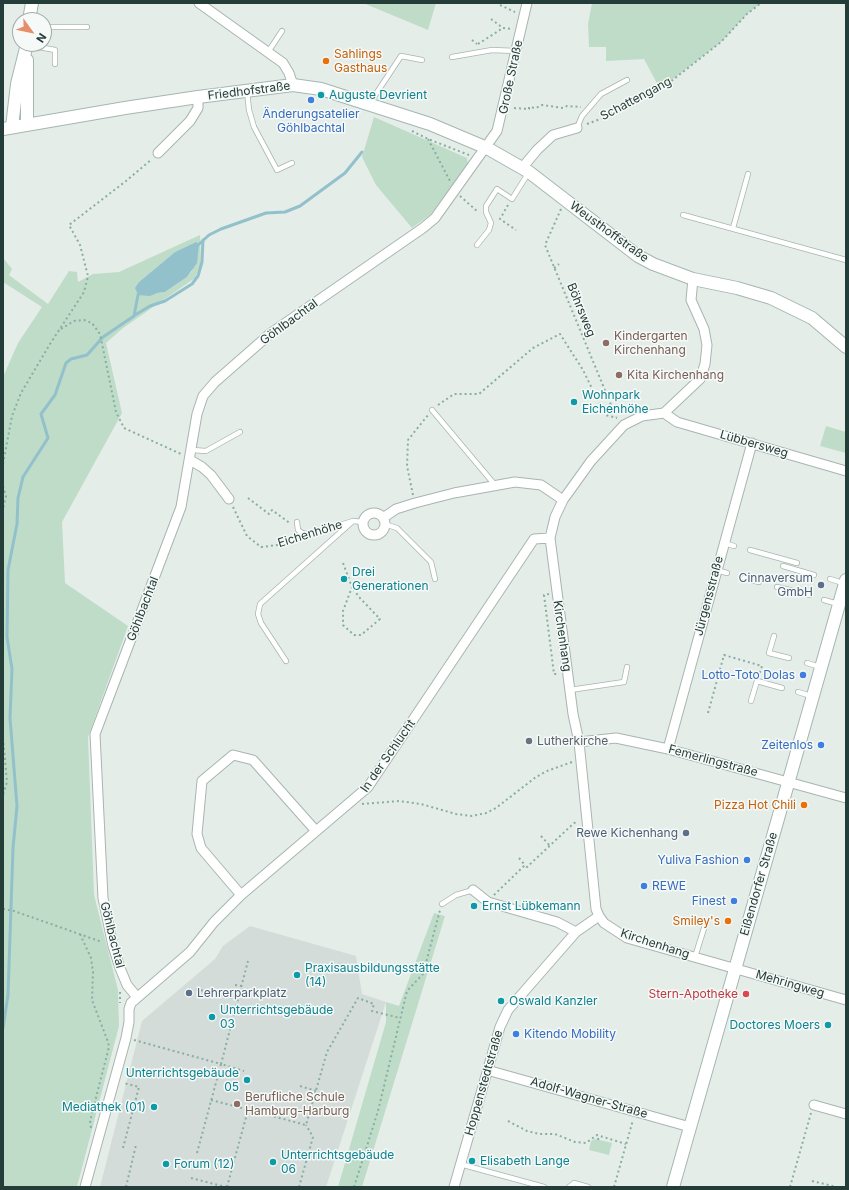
<!DOCTYPE html>
<meta charset="utf-8">
<style>
body{margin:0}
#map{position:relative;width:849px;height:1190px;overflow:hidden;background:#e5ede9;font-family:Inter,sans-serif}
canvas{display:block}
.frame{position:absolute;inset:0;border:4px solid #253d38;pointer-events:none}
.north{position:absolute;left:12px;top:12px;width:40px;height:40px;box-sizing:border-box;background:#f5f9f7;border:1px solid #a2aeab;border-radius:50%;rotate:123deg;font-size:11px;font-weight:700;line-height:16px;text-align:center;color:#253d38}
.north::after{content:'';display:block;margin:auto;width:14px;height:18px;background:#e68d69;clip-path:polygon(50% 0,100% 100%,50% 72%,0 100%)}
</style>
<div id="map">
<canvas width="849" height="1190"></canvas>
<div class="frame"></div>
<div class="north">N</div>
</div>
<script>
const context = document.querySelector('canvas').getContext('2d');
context.lineJoin = 'round';
function fill(path, color) {
  context.fillStyle = color;
  context.fill(path, 'evenodd');
}
function shape(rows) {
  const path = new Path2D();
  for (const r of rows) {
    if (r.length === 3) {
      path.moveTo(r[0] + r[2], r[1]);
      path.arc(r[0], r[1], r[2], 0, 2 * Math.PI);
      continue;
    }
    path.moveTo(r[0], r[1]);
    for (let i = 2; i < r.length; i += 2) path.lineTo(r[i], r[i + 1]);
  }
  return path;
}
function strokePath(path, color, width, dash) {
  context.strokeStyle = color;
  context.lineWidth = width;
  context.lineCap = dash ? 'butt' : 'round';
  context.setLineDash(dash || []);
  context.stroke(path);
}
function drawText(font, color, halo, rows, align = 'center') {
  context.font = font + ' Inter,sans-serif';
  context.lineWidth = 3;
  context.setLineDash([]);
  context.textBaseline = 'middle';
  context.strokeStyle = halo;
  context.fillStyle = color;
  for (const [text, x, y, turn = 0] of rows) {
    context.save();
    context.translate(x, y);
    context.rotate((+turn || 0) * Math.PI / 180);
    context.textAlign = isNaN(turn) ? turn : align;
    if (halo) context.strokeText(text, 0, 0);
    context.fillText(text, 0, 0);
    context.restore();
  }
}
fill(shape([
 [250,926,356,956,362,994,386,1002,326,1187,100,1187,142,1021,215,959,223,946]
]), '#d3dcd8');
fill(shape([
 [363,3,436,3,428,30],
 [592,3,761,3,747,14,721,42,660,89,644,59,606,61,606,47,589,47,588,24],
 [374,117,467,158,468,165,430,215,412,228,376,185,362,157],
 [200,235,201,263,195,278,123,328,106,343,122,413,62,522,65,583,128,626,88,737,94,895,118,990,119,1026,77,1187,3,1187,3,377,18,343,42,307,3,282,3,258,12,269,9,275,48,304,69,271,77,272,78,282,93,274,119,272],
 [196,242,192,271,187,277,165,292,157,293,139,282,175,252],
 [826,426,846,432,846,453,820,446],
 [434,913,445,916,362,1187,338,1187,386,1022,386,1002,399,1006],
 [595,1139,612,1143,609,1155,589,1150,591,1141]
]), '#bfdcc8');
fill(shape([
 [196,242,199,244,197,263,187,277,165,292,157,293,150,296,138,295,135,288,139,282,175,252]
]), '#92c1cc');
strokePath(shape([
 [197,246,209,235,221,229,266,213,285,212,300,206,345,173,362,152],
 [135,315,150,306,165,301,192,284,198,276,202,262,203,240],
 [3,1028,8,995,13,848,17,806,10,718,12,669,7,637,8,570,17,524,18,498,23,477,48,438,41,414,55,395,66,363,71,359,87,355,103,337,134,316,138,295,141,292]
]), '#92c1cc', 3);
const lane = shape([
 [44,27,87,27],
 [28,45,55,50,55,64],
 [268,52,282,31],
 [452,57,492,50,516,51],
 [247,91,249,110,254,127,277,170,292,163],
 [370,103,401,56,422,60],
 [577,128,582,116,601,94,627,80],
 [683,215,846,260],
 [733,228,748,174],
 [477,245,489,230,491,223,486,212,486,206,497,189,512,199,529,172],
 [432,410,495,485],
 [192,450,206,451,240,432],
 [297,522,298,530,302,533,307,534],
 [384,524,397,528,431,562,435,579],
 [293,540,353,521,363,522],
 [724,543,734,546],
 [750,550,797,563],
 [783,566,814,575],
 [716,570,727,573],
 [744,578,759,582],
 [830,579,843,583],
 [777,587,810,595],
 [824,600,838,604],
 [774,636,769,653,789,658],
 [286,661,261,623,258,614,260,604,353,521],
 [807,663,820,667],
 [570,690,624,682,627,667],
 [798,692,811,696],
 [751,701,757,681,782,688],
 [442,904,456,895,473,890],
 [695,957,705,925],
 [460,1164,544,1187],
 [569,1187,574,1183,588,1187]
]);
const street = shape([
 [199,3,283,63,289,73,293,85],
 [158,153,190,121,198,108,198,97],
 [522,168,537,150,553,135,577,128],
 [693,279,691,300,704,329,707,345,705,364,700,379,664,413,642,416,624,425,591,461,563,500,555,517,550,538,573,714,579,742,596,909,599,916,604,923,627,938,846,1000],
 [664,413,677,422,846,471],
 [190,460,202,467,211,475,229,499],
 [374,524,11],
 [383,518,396,509,415,503,454,493,515,482,541,485,563,500],
 [579,742,616,738,668,749,846,798],
 [668,749,752,443],
 [473,890,488,902,557,922,576,932],
 [241,895,201,848,197,834,202,781,233,755,253,760,316,831],
 [137,997,127,985,120,968,113,946,103,898,95,734,181,507,197,414,203,396,215,382,271,333,423,228,435,218,497,131,527,3],
 [487,1070,690,1127],
 [814,1105,846,1114],
 [85,1187,126,1038,129,1022,129,1009,131,1003,190,952,214,922,241,895,368,787,534,539,550,538],
 [454,1187,500,1027,508,1010,576,932,599,916]
]);
const secondary = shape([
 [29,20,32,3],
 [27,60,27,124],
 [12,127,17,84,27,44],
 [3,129,125,108,198,97,293,85,321,89,430,124,487,148,529,172,638,256,653,264,693,279,737,288,771,298,812,318,846,347],
 [673,1187,846,580]
]);
strokePath(lane, '#a8b5b0', 6);
strokePath(street, '#a8b5b0', 11);
strokePath(secondary, '#a4b7b1', 14);
strokePath(shape([
 [500,5,515,12],
 [491,19,503,28,513,29],
 [472,40,477,44],
 [478,44,503,28],
 [514,108,529,109,529,107,536,108,542,105,563,108,567,106,581,107],
 [587,124,603,118,665,86,721,42,747,14,761,3],
 [412,131,428,139,469,155],
 [428,139,450,181],
 [460,196,478,212],
 [508,205,500,219,516,230],
 [561,209,545,245,616,417],
 [554,268,559,264],
 [61,329,74,321,84,320,92,323,100,334,116,412,124,428,181,454],
 [438,405,454,394,479,394,533,348,560,334,583,370,605,415,617,418],
 [3,464,12,416,21,393,50,344,84,292,88,276,80,245,69,225,126,181,152,159],
 [3,486,6,496,3,509],
 [413,495,407,466,408,440,428,415],
 [248,498,269,514,272,510,291,524],
 [233,507,247,536,261,547,278,545,287,542],
 [343,563,352,587,343,611,343,625,354,635,361,635,380,619,359,597,352,587],
 [549,594,544,595,554,674,559,674],
 [708,713,724,655,762,666,759,675],
 [3,738,7,782,3,795],
 [362,804,399,801,421,804,456,814,472,816,486,813,496,808,536,777,547,771,572,762],
 [541,836,550,846],
 [519,858,525,865],
 [494,895,525,865,527,867,574,823,578,822],
 [3,909,14,911,102,942],
 [80,934,91,958,93,972,92,1000,108,1042,109,1047,90,1121,91,1128],
 [235,985,242,986],
 [196,989,238,1000],
 [120,992,120,1003],
 [134,1040,221,1064,248,961],
 [300,1086,316,1091],
 [211,1100,306,1125,327,1052,358,998,374,1004,372,1011,400,1018],
 [508,1121,527,1131,539,1134,555,1134,575,1142,586,1143,597,1135,626,1144],
 [598,1140,599,1136],
 [123,1148,139,1087,124,1083],
 [197,1153,221,1064,244,1071],
 [191,1178,226,1187],
 [812,1181,837,1187],
 [126,1187,136,1145],
 [227,1187,248,1110],
 [299,1187,313,1137,306,1125],
 [354,1187,378,1111,407,991,423,974,440,910],
 [614,1187,633,1120],
 [790,1187,811,1113]
]), '#88ada3', 2, [2, 3]);
strokePath(lane, '#fff', 4.5);
strokePath(street, '#fff', 9);
strokePath(secondary, '#fff', 12);
for (const [x, y, r, color] of [
 [326,61,4,"#e8710a"],
 [321,95,4,"#0f9aa8"],
 [311,100,4,"#3f7fe0"],
 [606,343,4,"#8d6e63"],
 [619,375,4,"#8d6e63"],
 [574,402,4,"#0f9aa8"],
 [344,579,4,"#0f9aa8"],
 [821,585,4,"#5c6f8a"],
 [803,675,4,"#3f7fe0"],
 [529,741,4,"#6b7280"],
 [821,745,4,"#3f7fe0"],
 [804,805,4,"#e8710a"],
 [686,833,4,"#5c6f8a"],
 [747,860,4,"#3f7fe0"],
 [644,886,4,"#3f7fe0"],
 [734,901,4,"#3f7fe0"],
 [474,906,4,"#0f9aa8"],
 [728,921,4,"#e8710a"],
 [297,975,4,"#0f9aa8"],
 [189,993,4,"#5c6f8a"],
 [746,994,4,"#e0444e"],
 [501,1001,4,"#0f9aa8"],
 [212,1017,4,"#0f9aa8"],
 [828,1025,4,"#0f9aa8"],
 [516,1034,4,"#3f7fe0"],
 [247,1080,4,"#0f9aa8"],
 [237,1104,4,"#8d6e63"],
 [154,1107,4,"#0f9aa8"],
 [472,1161,4,"#0f9aa8"],
 [273,1162,4,"#0f9aa8"],
 [166,1164,4,"#0f9aa8"]
]) {
  const dot = new Path2D();
  dot.arc(x, y, r, 0, 2 * Math.PI);
  context.fillStyle = color;
  context.fill(dot);
  strokePath(dot, '#f5f9f7', 1.5);
}
drawText('12px', '#c56008', '#f5f9f7', [
 ["Sahlings",334,54,"left"],
 ["Gasthaus",334,68,"left"],
 ["Pizza Hot Chili",796,805],
 ["Smiley's",720,921]
], 'right');
drawText('12px', '#253d38', '#f5f9f7', [
 ["Große Straße",511,77,-78],
 ["Friedhofstraße",249,91,-7],
 ["Schattengang",636,99,-28],
 ["Weusthoffstraße",609,232,36],
 ["Böhrsweg",581,310,68],
 ["Göhlbachtal",289,322,-36],
 ["Lübbersweg",754,444,16],
 ["Eichenhöhe",310,534,-17],
 ["Jürgensstraße",709,596,-75],
 ["Göhlbachtal",143,609,-69],
 ["Kirchenhang",562,636,82],
 ["In der Schlucht",388,756,-55],
 ["Femerlingstraße",713,761,15],
 ["Eißendorfer Straße",759,884,-74],
 ["Göhlbachtal",112,935,76],
 ["Kirchenhang",655,944,18],
 ["Mehringweg",790,984,16],
 ["Hoppenstedtstraße",484,1083,-74],
 ["Adolf-Wagner-Straße",589,1098,16]
]);
drawText('12px', '#0d838f', '#f5f9f7', [
 ["Auguste Devrient",329,95],
 ["Wohnpark",582,395],
 ["Eichenhöhe",582,409],
 ["Drei",352,572],
 ["Generationen",352,586],
 ["Ernst Lübkemann",482,906],
 ["Praxisausbildungsstätte",305,968],
 ["(14)",305,982],
 ["Oswald Kanzler",509,1001],
 ["Unterrichtsgebäude",220,1010],
 ["03",220,1024],
 ["Doctores Moers",820,1025,"right"],
 ["Unterrichtsgebäude",239,1073,"right"],
 ["05",239,1087,"right"],
 ["Mediathek (01)",146,1107,"right"],
 ["Unterrichtsgebäude",281,1155],
 ["06",281,1169],
 ["Elisabeth Lange",480,1161],
 ["Forum (12)",174,1164]
], 'left');
drawText('12px', '#366cbe', '#f5f9f7', [
 ["Änderungsatelier",311,114,"center"],
 ["Göhlbachtal",311,128,"center"],
 ["Lotto-Toto Dolas",795,675],
 ["Zeitenlos",813,745],
 ["Yuliva Fashion",739,860],
 ["REWE",652,886,"left"],
 ["Finest",726,901],
 ["Kitendo Mobility",524,1034,"left"]
], 'right');
drawText('12px', '#785e54', '#f5f9f7', [
 ["Kindergarten",614,336],
 ["Kirchenhang",614,350],
 ["Kita Kirchenhang",627,375],
 ["Berufliche Schule",245,1097],
 ["Hamburg-Harburg",245,1111]
], 'left');
drawText('12px', '#4e5e75', '#f5f9f7', [
 ["Cinnaversum",813,578],
 ["GmbH",813,592],
 ["Rewe Kichenhang",678,833],
 ["Lehrerparkplatz",197,993,"left"]
], 'right');
drawText('12px', '#5b616d', '#f5f9f7', [
 ["Lutherkirche",537,741]
], 'left');
drawText('12px', '#be3a42', '#f5f9f7', [
 ["Stern-Apotheke",738,994]
], 'right');
</script>
